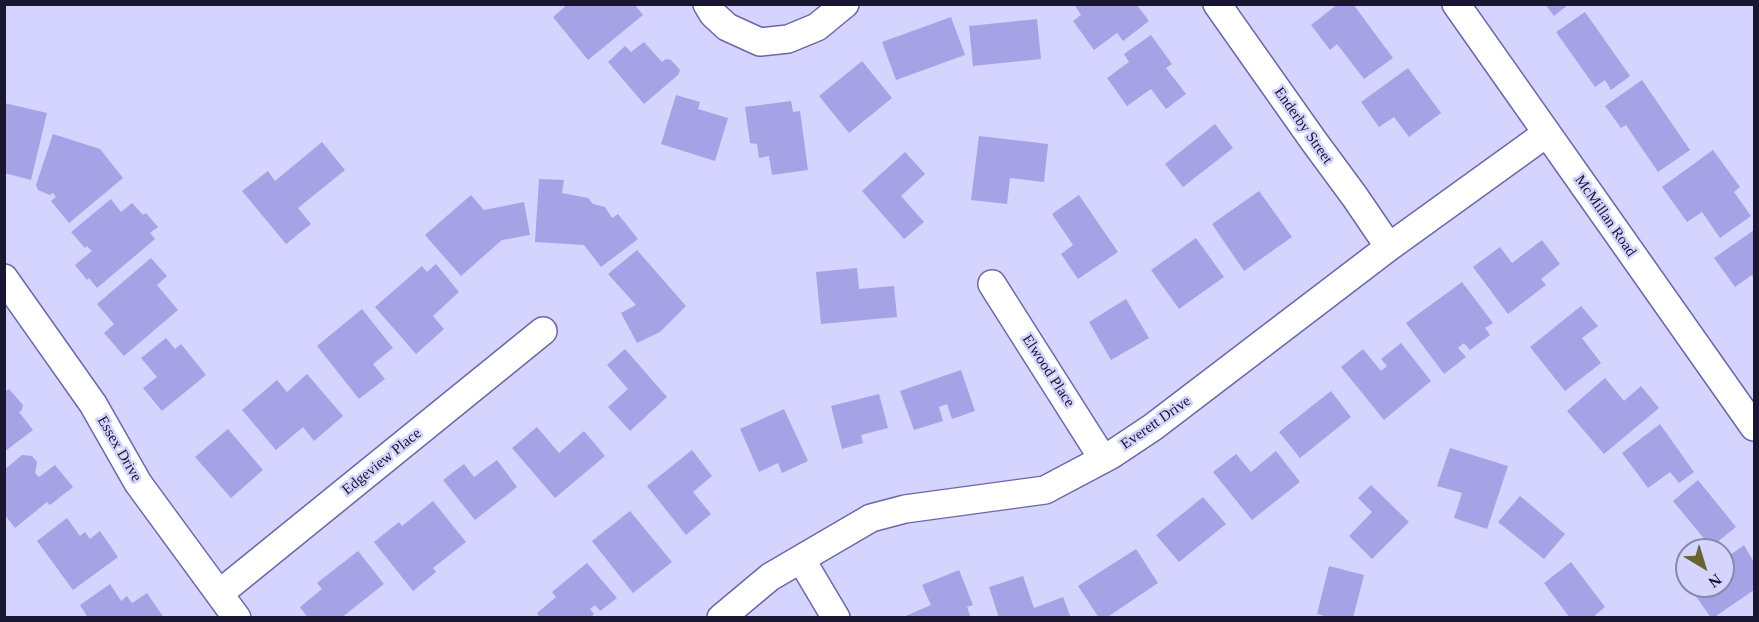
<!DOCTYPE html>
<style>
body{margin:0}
#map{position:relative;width:1759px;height:622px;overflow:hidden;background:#d4d4fe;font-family:Georgia,serif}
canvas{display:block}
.frame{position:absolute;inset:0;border:6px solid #181630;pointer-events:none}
.north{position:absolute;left:1675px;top:538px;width:60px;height:60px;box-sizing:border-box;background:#d4d4fe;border:2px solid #8988ac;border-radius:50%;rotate:142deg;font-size:16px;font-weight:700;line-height:24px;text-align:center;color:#181630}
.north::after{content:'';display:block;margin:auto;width:21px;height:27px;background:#676431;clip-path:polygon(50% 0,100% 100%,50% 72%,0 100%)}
</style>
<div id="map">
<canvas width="1759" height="622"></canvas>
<div class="frame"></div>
<div class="north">N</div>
</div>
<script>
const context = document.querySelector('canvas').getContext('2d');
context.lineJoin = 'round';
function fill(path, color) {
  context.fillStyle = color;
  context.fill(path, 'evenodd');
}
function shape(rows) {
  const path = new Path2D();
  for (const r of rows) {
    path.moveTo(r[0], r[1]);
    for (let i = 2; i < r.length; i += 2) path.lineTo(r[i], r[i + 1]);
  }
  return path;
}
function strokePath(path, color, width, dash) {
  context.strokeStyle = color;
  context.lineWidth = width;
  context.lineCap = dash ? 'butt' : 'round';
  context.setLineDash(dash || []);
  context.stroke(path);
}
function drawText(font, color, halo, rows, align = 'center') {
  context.font = font + ' Georgia,serif';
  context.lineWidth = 5;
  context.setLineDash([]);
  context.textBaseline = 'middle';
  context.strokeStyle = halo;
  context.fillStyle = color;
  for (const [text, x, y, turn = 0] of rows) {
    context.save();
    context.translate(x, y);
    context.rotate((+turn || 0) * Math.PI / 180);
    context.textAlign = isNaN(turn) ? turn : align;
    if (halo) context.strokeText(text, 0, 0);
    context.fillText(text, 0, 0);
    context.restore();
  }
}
fill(shape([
 [568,4,634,4,643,15,588,60,553,17],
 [1074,4,1136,4,1149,21,1123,41,1117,33,1094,50,1073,21,1081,15],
 [1338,4,1353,4,1393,58,1364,79,1337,44,1330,50,1311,25],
 [1545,4,1569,4,1554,16],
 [1585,12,1630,76,1611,90,1605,80,1595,87,1556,32],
 [951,17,965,55,896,80,882,42],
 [1037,19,1041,59,973,66,969,26],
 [1151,35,1172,64,1166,68,1186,94,1166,109,1151,89,1127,106,1107,78,1129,62,1124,54],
 [644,42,662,62,666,59,671,60,680,70,678,75,644,104,608,62,625,46,631,52],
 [862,61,892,98,849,133,819,96],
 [1408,68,1441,113,1409,137,1394,117,1379,127,1361,102],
 [1642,80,1690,150,1658,172,1626,125,1621,128,1605,106],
 [676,95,700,102,698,109,728,118,715,161,661,144],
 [791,101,793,112,800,111,808,170,772,175,769,156,759,158,757,144,750,143,745,107],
 [4,103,47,113,31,180,4,173],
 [1215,124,1233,148,1183,187,1165,164],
 [53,134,100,149,123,178,69,223,51,201,56,197,53,193,50,195,38,190,36,185],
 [979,136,1048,144,1044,182,1010,178,1007,204,971,200],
 [322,142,345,170,298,208,311,224,286,244,242,191,268,171,275,181],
 [1713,150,1740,187,1734,192,1751,216,1720,238,1702,212,1687,222,1662,187],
 [905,152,925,174,901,196,924,222,904,239,862,191],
 [539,179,564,180,562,193,588,198,593,204,605,207,612,218,618,214,638,239,601,267,584,245,535,242],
 [1259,191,1292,237,1244,271,1212,224],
 [471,195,484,210,524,202,530,235,502,240,461,276,425,235],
 [1079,195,1118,252,1078,279,1061,254,1073,245,1052,214],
 [111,199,121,212,132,203,143,215,146,213,158,227,150,233,155,239,97,288,89,278,87,280,75,265,92,251,87,246,85,248,71,232],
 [1754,230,1754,279,1752,275,1735,287,1714,258],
 [1196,238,1224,277,1179,309,1151,270],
 [1542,240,1560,264,1541,279,1546,285,1508,314,1473,267,1500,247,1512,263],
 [637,250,686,306,660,332,637,343,621,313,636,305,608,274],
 [151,258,167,276,157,285,178,310,124,356,104,333,114,324,97,304],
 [436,264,459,292,433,316,444,329,416,354,375,307,422,266,427,272],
 [857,268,859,289,894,286,897,317,821,324,816,272],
 [1462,282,1493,323,1485,328,1490,335,1470,350,1464,343,1458,348,1466,357,1444,374,1406,323],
 [1126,299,1149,338,1111,360,1089,322],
 [1581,306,1598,326,1582,338,1601,363,1565,391,1530,347],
 [362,309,393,348,373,364,385,379,359,399,317,346],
 [166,338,175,349,181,344,206,375,162,411,143,388,157,377,141,358],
 [1401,343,1431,381,1384,420,1341,367,1363,349,1381,371,1387,366,1381,359],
 [625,349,667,397,630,431,608,407,628,389,607,365],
 [961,370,975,411,952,419,947,404,939,407,943,421,914,430,900,391],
 [307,374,343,416,314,441,303,427,276,450,242,410,277,380,287,392],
 [1605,378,1624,401,1641,386,1659,408,1604,454,1567,411],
 [9,389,23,405,22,410,19,412,33,430,4,452,4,392],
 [1331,391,1351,417,1300,458,1279,432],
 [879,394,888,428,861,435,863,443,842,449,831,406],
 [784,409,808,461,782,473,778,463,759,472,740,429],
 [1660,424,1694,472,1679,483,1670,472,1648,488,1622,453],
 [537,427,559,453,584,431,605,456,555,498,512,448],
 [228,429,263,470,231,498,195,457],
 [1450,448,1508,466,1487,529,1454,518,1462,493,1437,486],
 [692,450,712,476,693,492,711,514,686,535,647,486],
 [1276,451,1300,482,1252,520,1213,472,1236,454,1251,472],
 [22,455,32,456,37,462,35,473,39,477,55,465,73,487,50,505,47,502,15,528,4,514,4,470],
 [497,460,517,487,475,520,443,480,464,464,474,477],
 [1698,480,1736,527,1711,547,1673,501],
 [1371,485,1409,522,1372,559,1349,536,1372,512,1358,498],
 [1520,496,1565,534,1544,559,1498,522],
 [1203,497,1226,524,1179,562,1156,535],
 [433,501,466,542,433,568,436,572,413,591,374,542,399,522,402,526],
 [630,511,672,562,633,593,592,541],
 [67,518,80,536,85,532,90,539,100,531,118,557,73,590,37,541],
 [1744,545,1754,562,1754,590,1713,618,1711,618,1691,589,1696,586,1723,586,1723,560],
 [1136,549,1158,583,1106,618,1099,618,1078,586],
 [358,551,384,584,341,618,308,618,300,607,322,589,317,583],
 [1571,562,1605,607,1592,618,1570,618,1544,583],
 [587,563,617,598,600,611,595,605,590,609,594,614,590,618,540,618,537,613,556,597,552,592],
 [1329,566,1364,575,1353,618,1332,618,1317,614],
 [959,570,973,605,967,607,971,618,901,618,931,605,922,585],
 [1023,576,1034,608,1063,597,1071,618,999,618,989,587],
 [110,584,121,601,127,596,132,603,147,593,164,618,88,618,80,605]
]), '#a5a2e6');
const minor = shape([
 [707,4,713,14,727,27,760,42,788,39,817,27,845,4],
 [1217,4,1313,140,1355,197,1389,247],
 [1456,4,1754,427],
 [4,278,93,404,138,483,237,618],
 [992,284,1103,459],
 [801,559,836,618],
 [220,593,543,331],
 [721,618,770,577,871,518,905,509,1045,490,1111,455,1153,427,1389,247,1547,133]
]);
strokePath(minor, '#6c68a8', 30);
strokePath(minor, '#fff', 27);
drawText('15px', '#181630', '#d4d4fe', [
 ["Enderby Street",1303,126,55],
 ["McMillan Road",1605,216,55],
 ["Elwood Place",1048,371,57],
 ["Everett Drive",1156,423,-35],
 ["Essex Drive",119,449,60],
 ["Edgeview Place",382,462,-39]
]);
</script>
